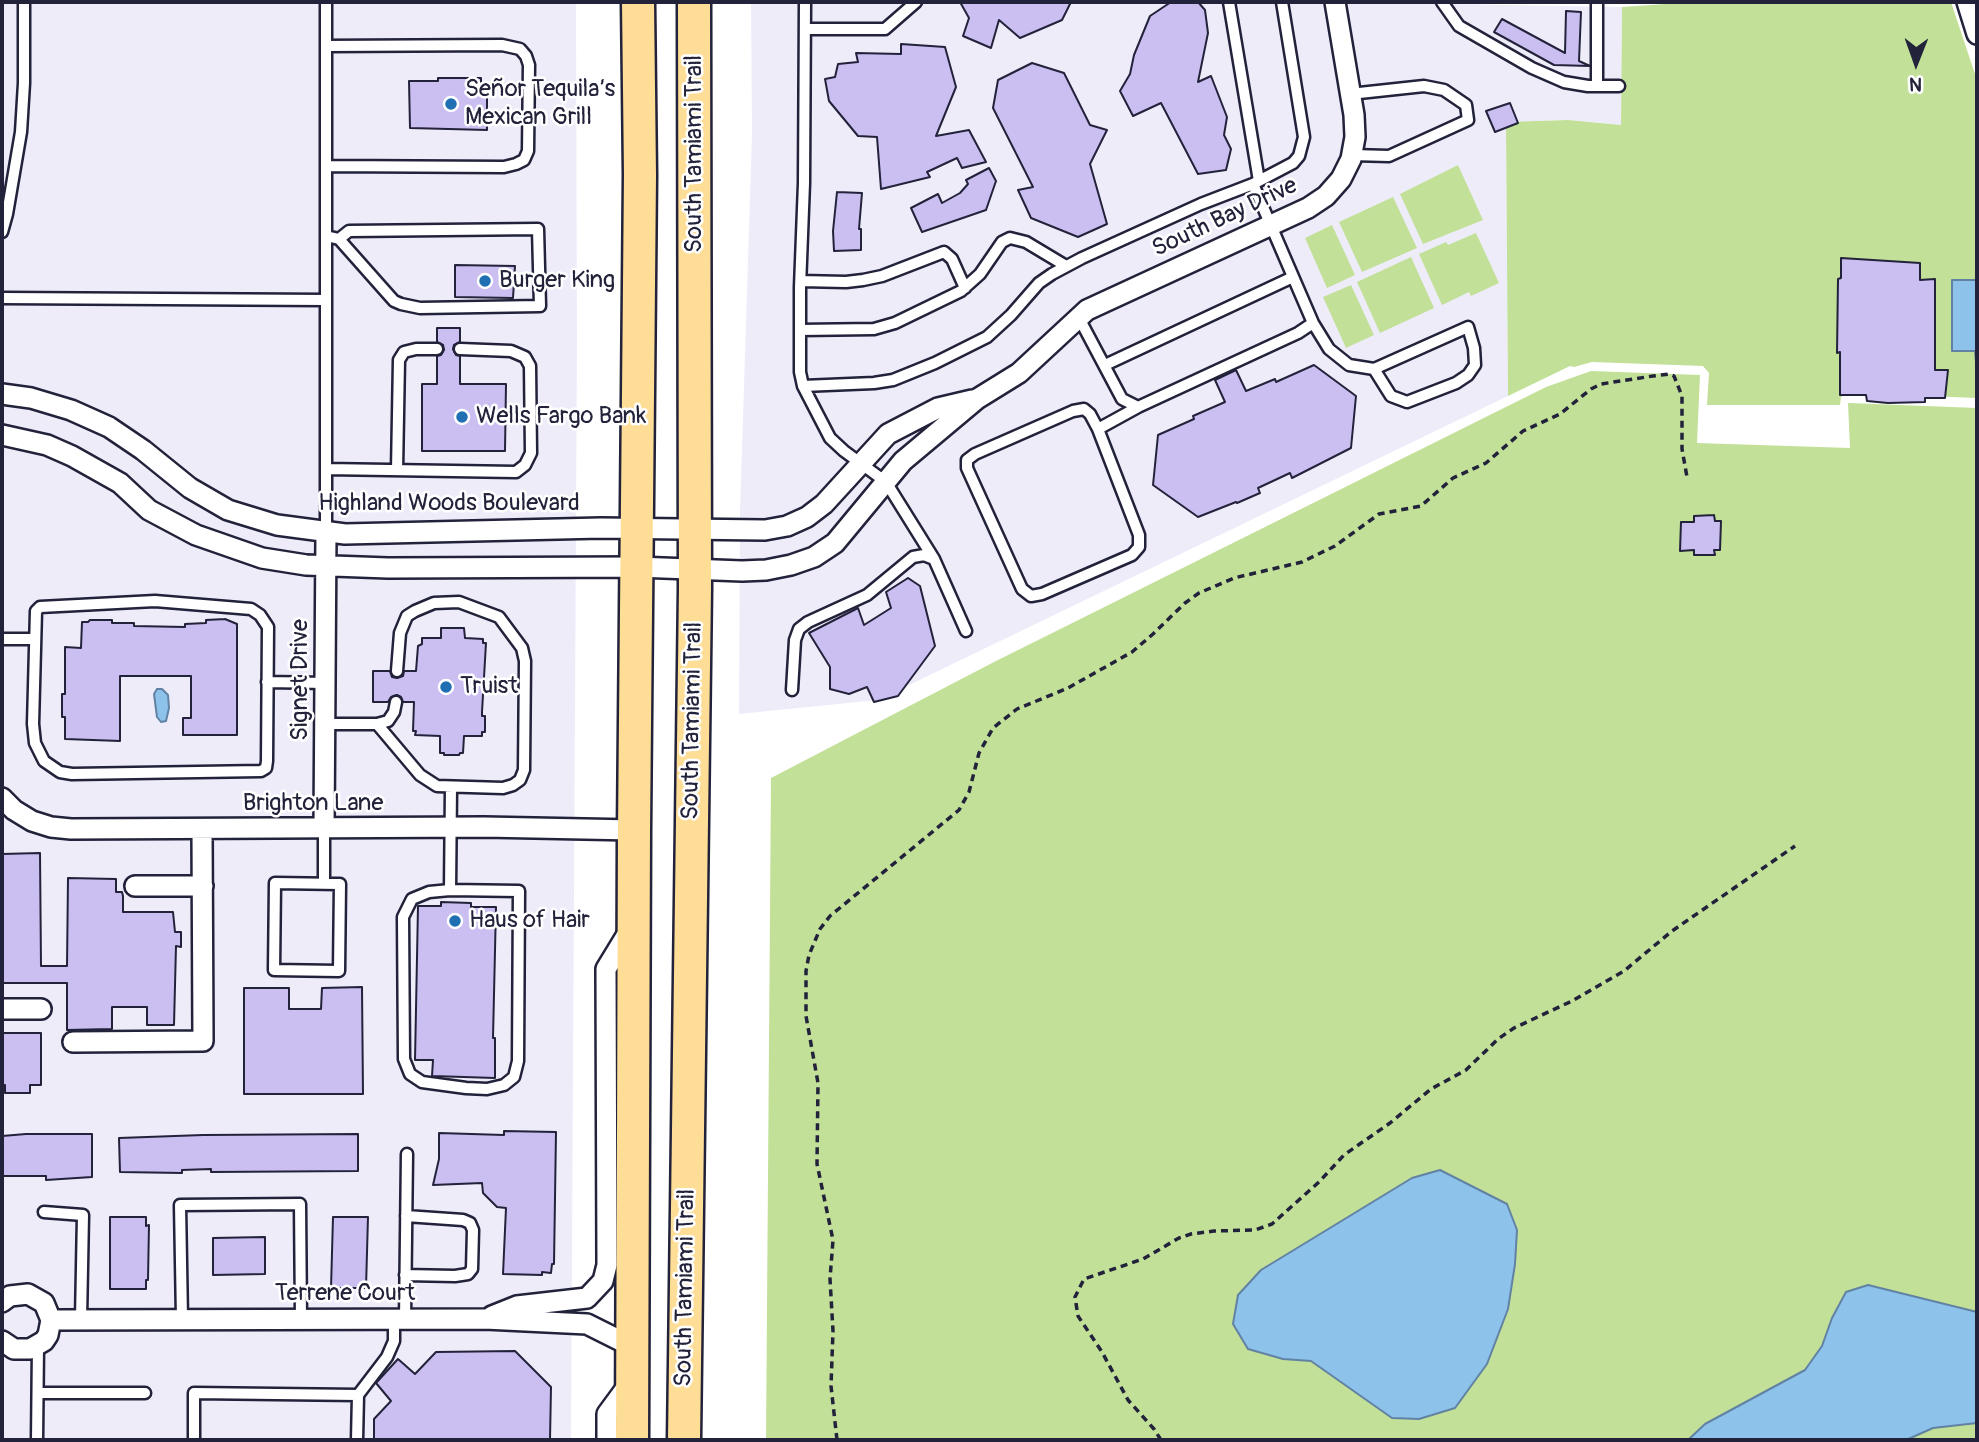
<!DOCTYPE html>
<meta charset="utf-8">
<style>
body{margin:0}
#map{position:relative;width:1979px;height:1442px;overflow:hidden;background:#fff;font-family:Pangolin,sans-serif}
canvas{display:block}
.frame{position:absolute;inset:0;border:4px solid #22223b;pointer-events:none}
.north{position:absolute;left:1881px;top:28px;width:70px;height:70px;-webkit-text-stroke:5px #fff;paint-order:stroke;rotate:181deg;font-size:19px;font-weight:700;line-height:28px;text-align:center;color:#22223b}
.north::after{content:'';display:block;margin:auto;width:24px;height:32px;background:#22223b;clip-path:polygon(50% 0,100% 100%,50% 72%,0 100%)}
</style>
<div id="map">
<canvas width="1979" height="1442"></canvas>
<div class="frame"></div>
<div class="north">N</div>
</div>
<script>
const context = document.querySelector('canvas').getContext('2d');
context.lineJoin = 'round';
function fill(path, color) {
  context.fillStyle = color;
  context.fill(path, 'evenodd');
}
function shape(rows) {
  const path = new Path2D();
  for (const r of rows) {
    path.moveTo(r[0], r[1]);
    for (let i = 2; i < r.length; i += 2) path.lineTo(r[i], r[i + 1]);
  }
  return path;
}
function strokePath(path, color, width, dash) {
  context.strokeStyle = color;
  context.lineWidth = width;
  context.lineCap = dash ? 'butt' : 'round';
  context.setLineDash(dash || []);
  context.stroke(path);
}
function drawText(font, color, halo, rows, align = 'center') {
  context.font = font + ' Pangolin,sans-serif';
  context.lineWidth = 5;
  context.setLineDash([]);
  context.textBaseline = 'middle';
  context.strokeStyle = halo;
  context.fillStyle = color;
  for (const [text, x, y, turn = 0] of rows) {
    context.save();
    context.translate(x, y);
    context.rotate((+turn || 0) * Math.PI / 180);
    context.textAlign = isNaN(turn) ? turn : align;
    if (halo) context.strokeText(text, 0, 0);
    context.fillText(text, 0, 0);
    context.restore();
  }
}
fill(shape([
 [2,2,576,2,577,341,571,1440,2,1440],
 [751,2,1336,2,1622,7,1621,125,1568,120,1506,122,1508,396,878,700,739,714,740,511,752,134]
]), '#efecfa');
fill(shape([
 [1694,2,1951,2,1977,80,1977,398,1849,393,1841,397,1840,405,1707,405,1709,373,1703,366,1592,362,1574,367,1570,366,1508,396,1506,122,1568,120,1621,125,1622,7],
 [1458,165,1483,220,1423,244,1400,194],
 [1393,197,1417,248,1362,272,1339,222],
 [1332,225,1355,275,1327,288,1305,238],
 [1476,233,1499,283,1471,296,1469,292,1442,305,1419,254,1446,242,1448,245],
 [1411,257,1434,308,1380,333,1357,282],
 [1351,285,1374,335,1346,348,1323,297],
 [1591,371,1700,375,1697,443,1850,448,1848,403,1977,408,1977,1440,766,1440,771,778,994,662,1546,387]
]), '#c2e098');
const water = shape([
 [1952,280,1977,280,1977,373,1975,351,1952,351,1952,280],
 [157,689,162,689,168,695,169,708,166,721,161,722,157,717,154,694,157,689],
 [1440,1170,1507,1204,1517,1230,1515,1264,1508,1309,1487,1364,1455,1408,1419,1419,1392,1418,1311,1361,1283,1359,1248,1349,1233,1324,1238,1295,1261,1270,1412,1178,1440,1170],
 [1868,1285,1977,1312,1977,1423,1933,1428,1906,1440,1688,1440,1705,1424,1805,1370,1822,1346,1832,1318,1846,1292,1868,1285]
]);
fill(water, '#8dc2ea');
strokePath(water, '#6282a4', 2);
const building = shape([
 [960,2,1071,2,1062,20,1020,38,999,20,991,48,963,36,969,18,960,2],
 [1171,2,1198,2,1205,10,1208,33,1198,82,1211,76,1227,117,1224,135,1231,149,1226,170,1198,174,1161,103,1133,116,1120,91,1130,74,1134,55,1150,16,1171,2],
 [1566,11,1581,12,1579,61,1590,66,1554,65,1494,32,1502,19,1565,53,1566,11],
 [901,44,945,47,956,87,936,136,969,130,986,162,962,168,957,158,927,172,930,177,881,189,877,137,858,136,829,101,825,79,835,77,838,64,858,62,856,53,901,54,901,44],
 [1032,63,1064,73,1090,125,1107,130,1090,164,1107,224,1078,237,1031,218,1018,190,1033,187,993,108,998,80,1032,63],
 [438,78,481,78,481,85,487,84,487,130,410,128,409,81,438,81,438,78],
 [1510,103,1518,123,1495,132,1486,111,1510,103],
 [989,168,996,181,986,210,922,232,911,208,938,194,942,203,960,193,968,184,966,180,989,168],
 [837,192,862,193,859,229,861,229,861,250,834,251,833,231,837,192],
 [1841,258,1920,263,1920,280,1935,279,1935,370,1948,370,1945,398,1925,398,1925,402,1888,403,1867,401,1866,395,1840,395,1840,352,1837,353,1838,279,1841,278,1841,258],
 [455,265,515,266,513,298,455,297,455,265],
 [437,328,460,328,460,342,454,345,453,349,456,355,460,356,460,384,506,384,505,451,422,451,422,384,437,384,437,356,441,355,444,350,443,345,437,342,437,328],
 [1314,365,1356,396,1351,448,1292,478,1290,473,1258,488,1260,493,1237,503,1236,502,1198,517,1153,485,1158,435,1194,419,1193,416,1225,402,1215,380,1236,370,1246,391,1275,379,1276,382,1314,365],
 [1714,515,1715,521,1721,521,1720,550,1714,550,1715,555,1694,555,1694,550,1680,551,1681,522,1694,522,1694,516,1714,515],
 [908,578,920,586,935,646,898,696,874,702,867,687,849,694,830,689,830,667,809,633,858,608,864,625,891,608,886,592,908,578],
 [225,619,237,624,237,735,183,735,183,718,191,718,191,676,120,676,120,741,65,739,65,717,62,717,62,694,65,694,65,647,81,648,82,622,88,622,90,620,112,620,112,623,134,623,134,626,185,627,185,624,206,623,206,620,225,619],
 [441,628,464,628,465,638,483,639,483,643,486,643,482,712,482,716,485,716,485,732,482,732,482,736,464,736,463,753,460,753,459,755,444,755,444,753,440,753,440,736,415,735,416,731,413,731,414,702,403,702,401,697,397,695,391,697,388,702,373,702,373,671,390,671,392,677,397,678,403,676,404,671,416,671,418,646,422,644,422,638,441,638,441,628],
 [40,853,41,966,67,966,68,878,116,879,116,892,122,892,123,896,123,912,173,912,175,932,181,932,181,947,176,946,174,1025,147,1025,147,1007,112,1007,112,1029,67,1030,67,983,2,983,2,854,40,853],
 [441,902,471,903,471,907,496,907,493,1038,495,1038,495,1078,432,1076,433,1060,415,1060,418,906,441,906,441,902],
 [362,987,363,1094,244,1094,244,988,289,988,289,1009,321,1009,322,988,362,987],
 [2,1033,41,1033,41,1085,30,1085,30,1093,5,1093,5,1085,2,1085,2,1033],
 [504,1131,556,1132,554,1264,552,1264,551,1273,542,1272,542,1275,503,1274,506,1208,497,1207,483,1193,482,1183,433,1185,439,1159,439,1133,504,1135,504,1131],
 [26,1134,92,1134,92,1177,46,1180,46,1176,2,1176,2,1136,26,1134],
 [358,1134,358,1171,211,1172,211,1169,182,1170,182,1173,120,1172,119,1138,203,1135,358,1134],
 [110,1217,146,1217,146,1226,149,1225,148,1280,146,1280,146,1289,110,1289,110,1217],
 [333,1217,368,1217,366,1288,331,1288,333,1217],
 [265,1237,265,1274,213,1275,213,1238,265,1237],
 [515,1351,551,1387,550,1440,374,1440,374,1419,391,1401,376,1383,398,1359,415,1374,436,1352,515,1351]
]);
fill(building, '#cbbef0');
strokePath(building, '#22223b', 2);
const lane = shape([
 [326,2,326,532],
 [805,2,804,183,800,287,800,372,803,386,874,383,893,380,935,363,987,337,1011,315,1039,283,1052,274,1082,258,1201,204,1253,184,1293,163,1299,156,1304,137,1282,2],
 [1229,2,1259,181],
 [1442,2,1459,26,1532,68,1564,82,1588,86,1619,86],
 [805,29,885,29,916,2],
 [326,46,502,45,520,49,526,56,529,65,528,151,524,160,516,164,504,167,327,166],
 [1597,86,1597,2],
 [1350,94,1424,86,1444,90,1466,105,1468,120,1389,156,1352,155],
 [1253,184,1313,323,1329,349,1349,365,1374,369,1468,327,1474,348,1475,365,1468,375,1456,383,1407,402,1391,396,1374,369],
 [2,232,7,214,21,132,24,83,24,2],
 [326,236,339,239,349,231,538,229,540,306,420,308,401,304,394,301,339,239],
 [801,281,846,282,863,280,882,276,944,252,952,259,965,288],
 [2,298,326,300],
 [1079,318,1122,399,1138,407,1298,333,1313,323],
 [800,330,874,329,895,323,961,291,980,274,1002,242,1010,238,1026,242,1066,266],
 [1105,365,1293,277],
 [803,386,830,438,844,451,886,482,934,559],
 [1098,429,1090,414,1084,409,1073,411,975,454,967,460,967,468,1022,589,1031,596,1042,594,1132,555,1139,547,1139,535,1098,429,1138,407],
 [326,469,516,472,525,465,531,453,530,366,525,357,511,351,460,349],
 [397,470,399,360,404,352,416,349,437,349],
 [155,601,251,609,260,615,268,627,267,761,266,768,261,771,72,774,60,772,44,761,35,743,33,724,36,611,40,607,155,601],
 [2,639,34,639],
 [267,682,326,683],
 [792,690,795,640,799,629,808,622,867,595,913,557,924,555,934,559,966,631],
 [396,702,394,712,388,721,377,724,420,775,437,786,503,788,513,785,520,780,524,770,525,661,522,648,499,617,459,602,434,603,415,611,407,616,400,633,397,671],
 [326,724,377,724],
 [275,883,340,884,339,971,274,970,275,883],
 [324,883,324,829],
 [450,890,519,891,518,1061,514,1077,504,1085,487,1089,466,1088,422,1082,410,1074,404,1059,403,917,412,899,429,892,450,890],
 [450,890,451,787],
 [44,1212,83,1215,81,1319],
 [405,1275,455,1276,468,1274,472,1269,473,1230,470,1223,463,1220,406,1216],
 [182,1319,180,1205,300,1204,301,1319],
 [405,1319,407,1154],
 [38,1393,145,1393],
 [358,1395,387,1357,394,1341,394,1319],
 [37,1440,38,1346],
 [194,1440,194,1393,358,1395,357,1440]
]);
const street = shape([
 [1967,2,1977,34],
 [2,394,31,398,71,410,109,427,143,450,190,488,228,510,277,525,345,534,601,528,765,530,787,526,807,517,824,504,888,434,938,408,972,400],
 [2,435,47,445,72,456,120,483,149,510,196,535,262,558,306,565,388,568,637,567,742,571,766,570,791,565,814,557,835,543,903,461,977,399,1019,373,1087,310,1308,208,1326,196,1341,179,1351,159,1355,137,1354,115,1335,2],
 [2,798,14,810,32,821,51,827,71,829,484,827,634,830],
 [324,829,326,532],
 [135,886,203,886],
 [2,1009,41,1009],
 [73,1042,203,1041,202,829],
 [2,1302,10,1296,28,1294,44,1303,51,1320,48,1335,44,1341,30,1349,14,1349,2,1341],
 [492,1316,517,1306,587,1298,603,1281,607,1265,606,969,631,928],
 [51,1320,485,1319,587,1324,633,1347],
 [607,1440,607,1414,632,1380]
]);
const primary = shape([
 [632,1440,634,830,640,175,638,2],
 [684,1440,695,588,694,2]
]);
strokePath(lane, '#22223b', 15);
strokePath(street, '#22223b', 24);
strokePath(primary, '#22223b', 37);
strokePath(shape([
 [837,1440,831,1386,833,1331,830,1279,833,1240,817,1164,818,1083,806,1016,806,971,809,955,820,929,830,916,959,810,969,792,979,753,993,728,1017,709,1068,688,1132,652,1153,634,1185,603,1199,593,1234,578,1302,562,1335,546,1379,514,1421,506,1453,478,1486,463,1523,431,1560,414,1591,389,1601,384,1653,376,1669,374,1674,376,1682,396,1682,449,1687,477],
 [1161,1440,1154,1429,1128,1400,1102,1352,1078,1316,1075,1297,1084,1279,1143,1259,1179,1238,1191,1234,1214,1231,1255,1230,1272,1224,1319,1182,1344,1155,1390,1123,1431,1089,1466,1070,1498,1039,1514,1028,1572,1001,1624,971,1672,931,1795,846]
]), '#22223b', 3.5, [7, 5]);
strokePath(lane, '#fff', 10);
strokePath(street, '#fff', 19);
strokePath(primary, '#fedd96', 32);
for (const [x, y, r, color] of [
 [451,104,7,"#1f6fb2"],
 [485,281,7,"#1f6fb2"],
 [462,417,7,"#1f6fb2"],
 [446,687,7,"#1f6fb2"],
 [455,921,7,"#1f6fb2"]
]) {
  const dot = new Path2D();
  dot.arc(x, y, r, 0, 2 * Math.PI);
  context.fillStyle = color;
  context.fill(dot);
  strokePath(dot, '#fff', 2.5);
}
drawText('24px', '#22223b', '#fff', [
 ["Señor Tequila’s",465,90],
 ["Mexican Grill",465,118],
 ["Burger King",499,281],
 ["Wells Fargo Bank",476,417],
 ["Truist",460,687],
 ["Haus of Hair",469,921]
], 'left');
drawText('24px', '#22223b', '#fff', [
 ["South Tamiami Trail",695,154,-90],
 ["South Bay Drive",1225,218,-25],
 ["Highland Woods Boulevard",449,504],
 ["Signet Drive",301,680,-90],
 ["South Tamiami Trail",693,721,-89],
 ["Brighton Lane",313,804],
 ["South Tamiami Trail",686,1288,-89],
 ["Terrene Court",345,1294]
]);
</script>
